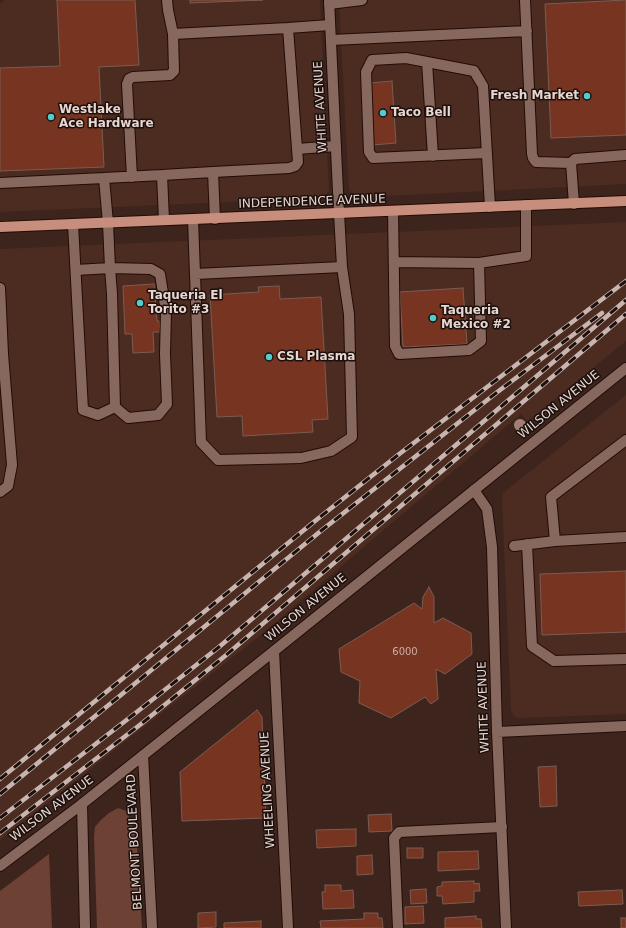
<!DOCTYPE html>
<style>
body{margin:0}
canvas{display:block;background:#3d241c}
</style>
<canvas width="626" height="928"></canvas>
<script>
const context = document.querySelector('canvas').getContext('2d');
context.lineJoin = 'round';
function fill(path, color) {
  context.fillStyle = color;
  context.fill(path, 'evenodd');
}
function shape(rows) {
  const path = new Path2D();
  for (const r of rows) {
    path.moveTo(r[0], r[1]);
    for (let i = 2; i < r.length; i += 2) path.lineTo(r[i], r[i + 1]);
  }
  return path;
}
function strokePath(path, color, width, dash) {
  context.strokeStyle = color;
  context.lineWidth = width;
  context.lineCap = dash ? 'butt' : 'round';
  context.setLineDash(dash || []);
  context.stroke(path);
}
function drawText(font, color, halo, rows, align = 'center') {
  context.font = font + ' "DejaVu Sans",sans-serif';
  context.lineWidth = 3;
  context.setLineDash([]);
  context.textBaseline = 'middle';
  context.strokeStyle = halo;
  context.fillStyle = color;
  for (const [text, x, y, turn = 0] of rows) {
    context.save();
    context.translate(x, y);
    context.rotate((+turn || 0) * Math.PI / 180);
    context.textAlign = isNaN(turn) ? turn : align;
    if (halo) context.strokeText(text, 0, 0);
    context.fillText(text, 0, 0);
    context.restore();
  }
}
fill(shape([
 [5,0,320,0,329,192,321,198,0,212,0,4],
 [339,0,626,0,626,184,367,197,354,195,349,190],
 [626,222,626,341,528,421,521,414,386,528,261,635,0,840,0,249],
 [626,395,626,714,519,718,514,716,511,710,502,499,503,493]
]), '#4c2b21');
fill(shape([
 [118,808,126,811,132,824,137,845,142,928,97,928,94,837,95,827,101,820,109,813],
 [49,854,52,928,0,928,0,891]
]), '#6d4134');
const building = shape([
 [57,0,135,0,139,65,99,67,104,167,0,171,0,68,60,66,57,0],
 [190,0,263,0,190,3,190,0],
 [626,0,626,135,551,138,545,4,626,0],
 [392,81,396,143,373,145,370,83,392,81],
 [154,284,157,321,159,321,160,332,153,332,154,352,133,353,132,334,125,334,123,286,154,284],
 [279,286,280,299,321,297,328,419,312,420,313,432,243,436,242,416,217,417,210,295,259,292,258,287,279,286],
 [463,288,467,344,403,347,400,292,463,288],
 [626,571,626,632,542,635,540,574,626,571],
 [429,587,434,597,434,623,443,618,471,633,472,654,445,674,436,669,438,699,431,704,425,697,391,718,359,703,360,681,341,672,339,649,414,603,422,609,423,597,429,587],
 [257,710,262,717,266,818,182,821,180,772,257,710],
 [556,766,557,806,540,807,538,767,556,766],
 [391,814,392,831,369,832,368,815,391,814],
 [356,829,356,846,317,848,316,830,356,829],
 [407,848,423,848,423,858,407,858,407,848],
 [478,851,479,869,438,871,438,852,478,851],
 [372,855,373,874,357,875,357,856,372,855],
 [474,881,474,884,479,883,480,891,474,891,474,902,443,904,442,896,437,896,437,887,442,886,442,882,474,881],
 [325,885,341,885,341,891,353,890,354,908,323,909,322,892,325,892,325,885],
 [426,889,427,903,411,904,410,890,426,889],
 [622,890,623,904,579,906,578,892,622,890],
 [423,906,424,923,405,924,405,907,423,906],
 [216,912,216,927,198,928,198,913,216,912],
 [364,913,378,913,378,918,382,918,383,928,321,928,320,921,364,919,364,913],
 [476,916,476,919,481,919,482,928,445,928,445,918,476,916],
 [621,918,626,918,626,928,621,928,621,918],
 [261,921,261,928,224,928,224,923,261,921]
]);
fill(building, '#773420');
strokePath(building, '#7a5c53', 1);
const service = shape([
 [167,0,168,10,173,34,288,28],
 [525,0,532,154,533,158,536,162,571,163],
 [329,4,362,0],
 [331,40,527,31],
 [427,62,433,156],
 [297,149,336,146],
 [487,153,373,158,369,152,366,72,372,60,406,58,474,71,483,86,490,207],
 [213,172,289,168,295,166,298,162,288,28,330,25],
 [162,175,213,172,215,219],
 [132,177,127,84,129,79,133,77,170,75,174,71,173,34],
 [104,178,162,175,164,220],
 [0,183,104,178,108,223,110,268,112,294,115,407,128,418,158,415,167,404,165,354,166,312,160,274,151,269,110,268,76,270],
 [574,204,571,163,575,159,626,155],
 [393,211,395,346,399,354,469,350,481,341,479,263,526,256,526,205],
 [193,219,201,442,218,460,301,458,331,451,352,437,349,314,342,267,339,213],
 [73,224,83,410,98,415,115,407],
 [394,262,479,263],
 [195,274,342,267],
 [0,288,3,354,12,465,8,486,0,492],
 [555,541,551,497,626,440],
 [527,544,532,646,554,661,626,659],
 [514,546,555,541,626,537],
 [398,928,394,838,399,832,502,827]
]);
const minor = shape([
 [329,0,339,213],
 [474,490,487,509,492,547,497,732,506,928],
 [274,651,288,928],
 [497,732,626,726],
 [0,866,82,804]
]);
const secondary = shape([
 [143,755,152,928],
 [85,928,82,804,274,651,626,368]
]);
const primary = shape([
 [0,227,626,201]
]);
strokePath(service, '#230c06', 12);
strokePath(minor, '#230c06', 12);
strokePath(secondary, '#230c06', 12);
strokePath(primary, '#230c06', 12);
strokePath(service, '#87685f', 10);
strokePath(minor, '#87685f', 10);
strokePath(secondary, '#87685f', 10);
strokePath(primary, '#c78e7d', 10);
const rail = shape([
 [0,779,315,521,398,455,626,281],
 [0,794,204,627,322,530,500,390,602,313],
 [0,818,133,715,219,647,626,300],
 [0,833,141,724,225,656,626,314]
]);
strokePath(rail, '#c8b5af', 4.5);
strokePath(rail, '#1c100d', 3, [9]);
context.fillStyle = '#a27f75';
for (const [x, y] of [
 [520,425]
]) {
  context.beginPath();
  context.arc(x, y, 6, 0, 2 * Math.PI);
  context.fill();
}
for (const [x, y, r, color] of [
 [587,96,4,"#52cdcd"],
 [383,113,4,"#52cdcd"],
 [51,117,4,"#52cdcd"],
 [140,303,4,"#52cdcd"],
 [433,318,4,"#52cdcd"],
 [269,357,4,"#52cdcd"]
]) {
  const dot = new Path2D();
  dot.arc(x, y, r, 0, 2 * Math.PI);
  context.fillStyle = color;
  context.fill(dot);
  strokePath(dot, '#1c100d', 1.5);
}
drawText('10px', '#ccaea5', null, [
 ["6000",405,652]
]);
drawText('bold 12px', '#e8d6d1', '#1c100d', [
 ["Fresh Market",579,96,"right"],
 ["Westlake",59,110],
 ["Ace Hardware",59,124],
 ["Taco Bell",391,113],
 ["Taqueria El",148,296],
 ["Torito #3",148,310],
 ["Taqueria",441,311],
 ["Mexico #2",441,325],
 ["CSL Plasma",277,357]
], 'left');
drawText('12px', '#e8d6d1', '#1c100d', [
 ["WHITE AVENUE",321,107,-93],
 ["INDEPENDENCE AVENUE",312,202,-2],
 ["WILSON AVENUE",559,405,-39],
 ["WILSON AVENUE",306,608,-39],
 ["WHITE AVENUE",484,707,-92],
 ["WHEELING AVENUE",268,790,-93],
 ["WILSON AVENUE",52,809,-37],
 ["BELMONT BOULEVARD",135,842,-93]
]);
</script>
